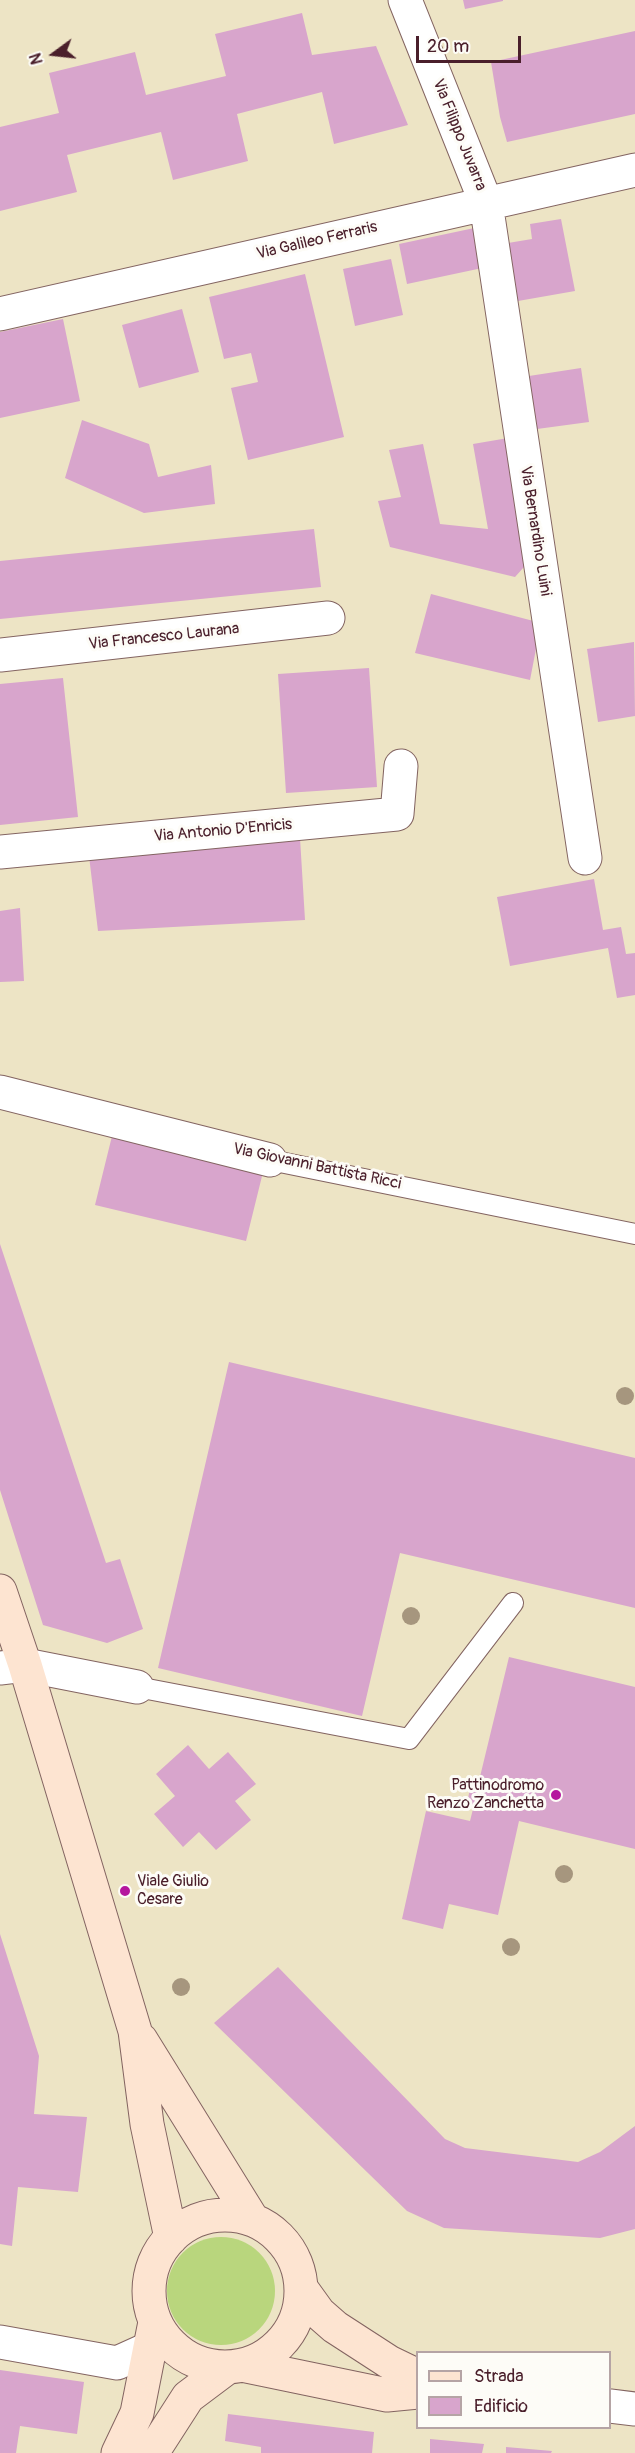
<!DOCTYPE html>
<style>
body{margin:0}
#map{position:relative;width:635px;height:2453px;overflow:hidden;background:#ede4c5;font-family:Pangolin,sans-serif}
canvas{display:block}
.legend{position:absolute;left:416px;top:2351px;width:195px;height:78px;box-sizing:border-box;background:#fdfcf7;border:2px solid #b5a4a5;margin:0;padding:8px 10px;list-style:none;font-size:18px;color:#4a1f2b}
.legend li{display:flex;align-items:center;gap:12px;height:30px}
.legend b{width:30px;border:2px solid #b5a4a5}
.north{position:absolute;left:24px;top:24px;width:60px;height:60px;-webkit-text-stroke:4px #fdfcf7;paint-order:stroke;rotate:255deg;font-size:16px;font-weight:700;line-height:24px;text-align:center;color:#4a1f2b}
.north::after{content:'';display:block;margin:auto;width:21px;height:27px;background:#4a1f2b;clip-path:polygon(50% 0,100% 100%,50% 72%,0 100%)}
.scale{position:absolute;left:416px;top:36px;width:105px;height:27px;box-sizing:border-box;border:3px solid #4a1f2b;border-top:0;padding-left:8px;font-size:18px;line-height:21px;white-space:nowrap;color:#4a1f2b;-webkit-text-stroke:4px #fdfcf7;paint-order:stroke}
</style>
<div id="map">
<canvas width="635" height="2453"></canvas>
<ul class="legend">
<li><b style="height:8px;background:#fde4d1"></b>Strada</li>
<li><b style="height:16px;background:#d8a5cc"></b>Edificio</li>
</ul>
<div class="north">N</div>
<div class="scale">20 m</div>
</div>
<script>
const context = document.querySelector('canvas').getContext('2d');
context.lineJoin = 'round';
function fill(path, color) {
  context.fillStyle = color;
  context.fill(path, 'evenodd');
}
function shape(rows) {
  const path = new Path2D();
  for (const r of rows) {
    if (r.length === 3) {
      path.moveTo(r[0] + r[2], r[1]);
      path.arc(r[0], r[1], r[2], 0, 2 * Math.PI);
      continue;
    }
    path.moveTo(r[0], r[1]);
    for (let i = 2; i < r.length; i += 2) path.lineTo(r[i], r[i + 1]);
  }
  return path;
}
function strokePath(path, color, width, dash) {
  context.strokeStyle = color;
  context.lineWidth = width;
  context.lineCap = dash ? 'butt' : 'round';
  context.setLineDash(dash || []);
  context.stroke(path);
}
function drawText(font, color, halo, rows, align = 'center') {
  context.font = font + ' Pangolin,sans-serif';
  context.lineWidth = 6;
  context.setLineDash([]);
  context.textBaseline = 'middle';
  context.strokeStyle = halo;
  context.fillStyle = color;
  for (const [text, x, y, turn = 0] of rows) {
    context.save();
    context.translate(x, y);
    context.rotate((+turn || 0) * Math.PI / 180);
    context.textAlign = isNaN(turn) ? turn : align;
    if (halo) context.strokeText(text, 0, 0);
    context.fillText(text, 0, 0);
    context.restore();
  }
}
fill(shape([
 [221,2291,54]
]), '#b9d67d');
fill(shape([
 [463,0,503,0,503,1,465,9],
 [302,13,312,55,376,46,408,125,334,144,322,92,237,114,248,161,173,180,161,132,67,155,77,192,0,211,0,127,59,113,49,73,135,52,146,95,226,76,215,34],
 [635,31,635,114,507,142,500,117,491,62],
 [561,219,575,291,518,301,508,243,532,239,530,224],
 [479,227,487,267,407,284,399,244],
 [391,259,403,315,355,326,343,269],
 [305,274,344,437,248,460,231,388,258,382,251,353,224,359,209,297],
 [182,309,199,372,139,388,122,325],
 [63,319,80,401,0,418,0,332],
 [581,368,589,422,537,429,529,376],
 [82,420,149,444,158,477,211,465,215,504,144,513,65,478],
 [514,437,533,557,515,577,390,547,378,501,401,497,389,450,423,444,440,524,488,529,473,444],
 [314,529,321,587,0,619,0,561],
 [431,594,541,623,530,680,415,653],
 [634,642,635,716,598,722,587,649],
 [369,668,377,787,286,793,278,674],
 [63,678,78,817,0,825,0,684],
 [300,838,305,920,98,931,89,856],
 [594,879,603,930,621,927,626,954,635,953,635,995,617,998,608,948,510,966,497,897],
 [20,908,24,981,0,982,0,911],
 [113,1132,264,1168,246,1241,95,1205],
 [0,1244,106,1563,120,1559,143,1629,107,1643,43,1625,0,1490],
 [229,1362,635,1458,635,1608,400,1553,362,1716,158,1668],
 [509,1657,635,1687,635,1849,519,1821,498,1915,449,1904,443,1929,402,1919,426,1811,470,1821,474,1805,467,1804,471,1783,478,1785],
 [188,1745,209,1769,228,1752,256,1784,235,1801,251,1820,216,1850,199,1832,183,1847,154,1814,175,1796,156,1774],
 [0,1934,39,2056,34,2114,87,2117,78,2192,18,2187,12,2246,0,2244],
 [278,1967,445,2139,465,2148,578,2162,600,2152,635,2126,635,2229,600,2238,444,2228,407,2211,214,2023],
 [0,2370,84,2382,77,2434,20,2426,16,2453,0,2453],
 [228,2414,374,2432,372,2453,261,2453,261,2447,225,2441],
 [430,2439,484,2444,482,2453,430,2453],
 [506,2447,552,2451,551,2453,506,2453]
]), '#d8a5cc');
const service = shape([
 [270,1160,635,1234],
 [137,1687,409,1739,513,1603]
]);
const minor = shape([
 [405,0,486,203,585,858],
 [0,314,635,170],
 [0,655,328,618],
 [0,852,397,814,401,766],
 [0,1092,270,1160],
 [0,1668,25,1665,137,1687],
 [0,2342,117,2363,148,2349]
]);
const tertiary = shape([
 [610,2406,635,2409]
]);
const secondary = shape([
 [0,1591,25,1665,135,2031,147,2124,171,2238],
 [141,2040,252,2219],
 [225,2291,76],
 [301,2288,319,2313,335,2327,389,2362,418,2376],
 [242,2365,387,2395,418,2392],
 [118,2453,137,2413,155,2322],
 [152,2453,188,2397,228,2367]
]);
strokePath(service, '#836461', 22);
strokePath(minor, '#836461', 35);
strokePath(tertiary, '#836461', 35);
strokePath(secondary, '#836461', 35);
strokePath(service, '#fff', 20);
strokePath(minor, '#fff', 33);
strokePath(tertiary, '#fff', 33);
strokePath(secondary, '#fde4d1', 33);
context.fillStyle = '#a6967e';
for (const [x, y] of [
 [625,1396],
 [411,1616],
 [564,1874],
 [511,1947],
 [181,1987]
]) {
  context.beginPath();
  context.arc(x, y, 9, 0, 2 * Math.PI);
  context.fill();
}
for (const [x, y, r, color] of [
 [556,1795,6,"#b5179e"],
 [125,1891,6,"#b5179e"]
]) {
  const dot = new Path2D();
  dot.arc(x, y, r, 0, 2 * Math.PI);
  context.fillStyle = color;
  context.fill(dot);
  strokePath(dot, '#fdfcf7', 2);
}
drawText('16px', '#4a1f2b', '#fdfcf7', [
 ["Via Filippo Juvarra",459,135,68],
 ["Via Galileo Ferraris",317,241,-13],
 ["Via Bernardino Luini",535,531,81],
 ["Via Francesco Laurana",164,637,-6],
 ["Via Antonio D'Enricis",223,831,-5],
 ["Via Giovanni Battista Ricci",317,1167,12]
]);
drawText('16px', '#4a1f2b', '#fdfcf7', [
 ["Pattinodromo",544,1786],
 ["Renzo Zanchetta",544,1804],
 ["Viale Giulio",137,1882,"left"],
 ["Cesare",137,1900,"left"]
], 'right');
</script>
